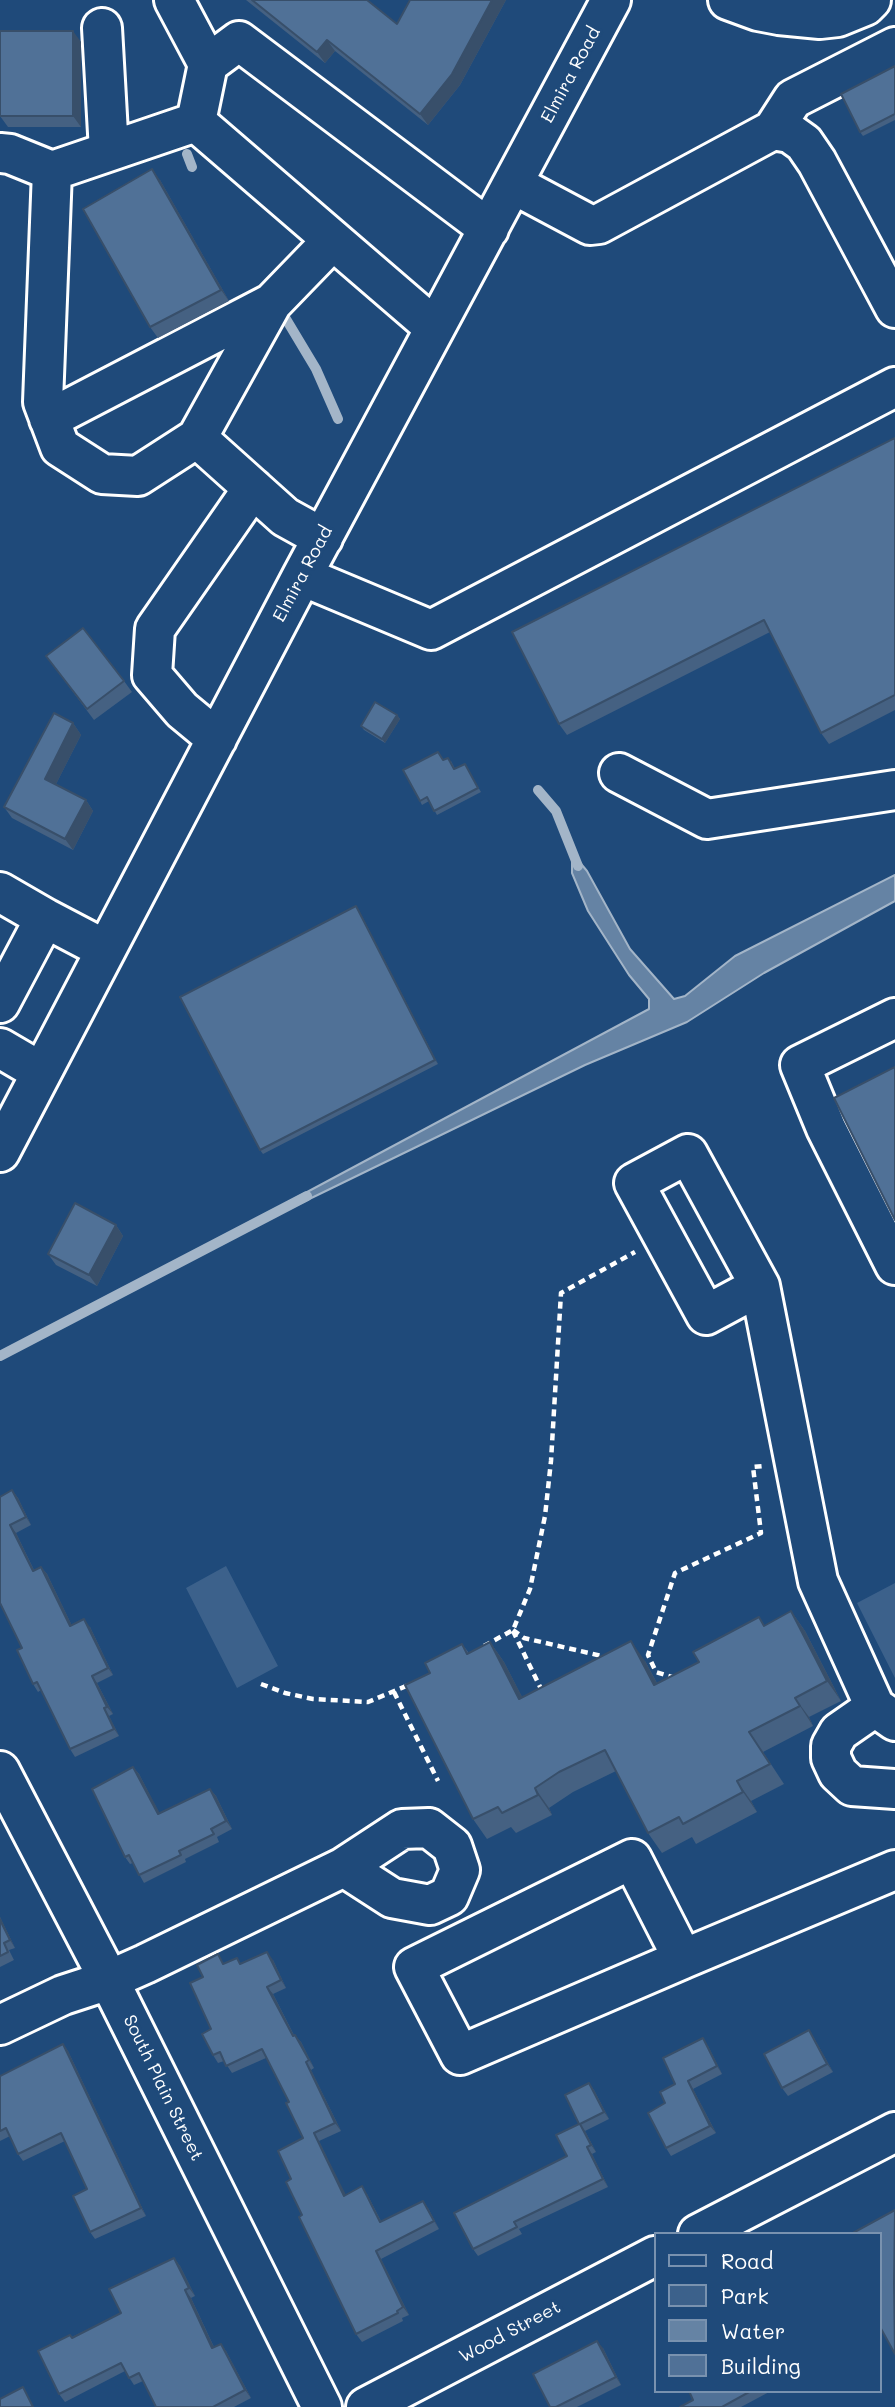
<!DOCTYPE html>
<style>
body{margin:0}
#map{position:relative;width:895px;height:2407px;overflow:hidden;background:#1f4a7a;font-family:Mali,sans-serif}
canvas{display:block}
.legend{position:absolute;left:654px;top:2232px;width:228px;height:161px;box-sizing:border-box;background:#1f4a7a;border:2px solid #7992af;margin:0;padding:9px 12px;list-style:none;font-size:21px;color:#fff}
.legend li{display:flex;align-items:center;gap:14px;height:35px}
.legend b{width:35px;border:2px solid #7992af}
</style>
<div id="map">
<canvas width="895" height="2407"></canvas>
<ul class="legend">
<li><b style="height:9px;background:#1f4a7a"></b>Road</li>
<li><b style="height:19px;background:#3c618b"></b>Park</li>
<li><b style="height:19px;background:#6583a4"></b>Water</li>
<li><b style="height:19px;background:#507197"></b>Building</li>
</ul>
</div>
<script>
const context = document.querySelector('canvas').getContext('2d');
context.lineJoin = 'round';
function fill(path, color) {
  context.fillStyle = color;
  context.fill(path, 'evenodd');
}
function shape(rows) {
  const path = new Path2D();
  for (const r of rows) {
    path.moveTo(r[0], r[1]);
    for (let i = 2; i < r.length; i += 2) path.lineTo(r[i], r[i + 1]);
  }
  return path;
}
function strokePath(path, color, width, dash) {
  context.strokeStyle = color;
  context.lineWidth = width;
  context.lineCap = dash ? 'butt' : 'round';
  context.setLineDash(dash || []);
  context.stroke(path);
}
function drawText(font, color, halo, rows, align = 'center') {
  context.font = font + ' Mali,sans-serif';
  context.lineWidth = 6;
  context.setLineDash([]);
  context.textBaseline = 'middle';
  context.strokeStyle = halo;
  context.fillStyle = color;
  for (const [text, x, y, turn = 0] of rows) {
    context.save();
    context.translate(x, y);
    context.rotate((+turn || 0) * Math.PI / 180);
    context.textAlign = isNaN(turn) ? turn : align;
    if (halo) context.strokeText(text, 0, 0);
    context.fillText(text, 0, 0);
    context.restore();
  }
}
fill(shape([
 [226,1566,278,1666,237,1688,186,1588],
 [895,1583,895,1678,857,1603]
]), '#3c618b');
const water = shape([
 [572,853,587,871,630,949,674,999,685,996,735,956,895,875,895,901,764,973,687,1022,585,1065,297,1205,294,1199,649,1009,649,999,629,975,588,911,572,873,572,853]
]);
fill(water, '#6583a4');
strokePath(water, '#a3b5c8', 2);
strokePath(shape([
 [187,154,192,167],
 [283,314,316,369,338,419],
 [538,790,556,811,578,866],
 [0,1356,307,1196]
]), '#a3b5c8', 10);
const minor = shape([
 [174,0,208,64],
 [728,0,758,11,779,15,820,19,838,17,865,6,871,0],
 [102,28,109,151],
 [196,122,52,171,43,402,60,447,102,474,138,476,197,438,285,517,323,538],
 [773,130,793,99,895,47],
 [0,153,10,154,52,171],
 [513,184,590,225,599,224,773,130,790,133,804,143,817,162,895,308],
 [435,328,196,122,208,64,239,41,489,229],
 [49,419,272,303],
 [197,438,272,303,332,241],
 [302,576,431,630,895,387],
 [217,739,182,710,152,675,155,629,253,488],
 [619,773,707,819,895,790],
 [0,892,45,918],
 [0,1003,45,918,106,950],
 [895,1018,800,1065,826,1128,895,1265],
 [0,1048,41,1072],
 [0,1152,302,576,611,0],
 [760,1286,706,1315,634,1183,688,1154,760,1286,818,1581,875,1707],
 [895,1721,875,1707,839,1732,831,1746,831,1758,838,1773,852,1786,895,1789],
 [0,1771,109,1980,322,2407],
 [429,1828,452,1846,460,1870,449,1896,430,1905,392,1898,344,1867,402,1829,429,1828],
 [683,1959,460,2055,414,1967,632,1859,683,1959,895,1870],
 [0,2025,63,1995,109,1980,145,1964,344,1867],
 [698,2234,895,2132],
 [366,2407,655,2256]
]);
strokePath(minor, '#fff', 44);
strokePath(shape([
 [513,1630,524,1638,606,1657],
 [513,1631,543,1693],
 [484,1646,513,1630,530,1589,545,1516,551,1461,561,1293,635,1252],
 [675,1678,656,1672,648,1655,675,1573,761,1533,753,1467,763,1466],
 [261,1684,285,1693,313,1699,368,1702,411,1684],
 [394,1692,438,1781]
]), '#fff', 4.5, [7, 5]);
strokePath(minor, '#1f4a7a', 38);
fill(shape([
 [246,0,367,0,397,24,410,0,506,0,460,85,428,125,335,51,325,63],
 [0,31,81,42,81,127,8,127,0,116],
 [895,66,895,120,863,136,860,132],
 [160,180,229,301,158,338,150,327],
 [895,438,895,710,829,744,821,733,770,632,567,735,559,724],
 [46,656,124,681,132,692,94,720],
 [397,715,400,719,385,743,364,730,361,726],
 [73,723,81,735,56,784,86,800,93,811,73,850,12,818,4,807],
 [443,760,451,761,455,769,467,768,481,792,437,815,429,801,422,805,420,801],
 [356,906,438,1064,263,1154,260,1150],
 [116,1225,123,1236,97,1286,56,1265,48,1254],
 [12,1490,18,1498,31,1525,16,1533,34,1570,41,1567,47,1574,72,1626,90,1627,113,1675,97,1683,113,1714,109,1716,119,1736,75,1757,70,1749,41,1690,38,1692,33,1684,22,1648,0,1603],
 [791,1611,805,1631,841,1701,809,1717,813,1726,763,1752,784,1784,751,1801,757,1812,696,1844,692,1837,662,1853,648,1833,616,1771,573,1792,549,1808,552,1815,516,1833,511,1827,487,1839,473,1819,462,1644,469,1653,490,1642,504,1662,522,1697,645,1661,657,1683,699,1662],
 [133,1767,139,1774,159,1813,210,1789,216,1796,232,1829,217,1837,219,1842,185,1859,186,1862,144,1883,133,1863,130,1864,125,1857],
 [0,1917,15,1948,9,1950,14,1960,0,1967],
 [273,1960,286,1988,273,1994,294,2035,301,2042,314,2068,311,2070,341,2131,319,2141,345,2195,367,2194,381,2221,428,2208,439,2229,381,2259,409,2315,402,2318,403,2321,362,2342,356,2334,302,2215,291,2179,303,2138,289,2102,266,2058,232,2073,224,2061,218,2063,213,2055,211,2029,203,1977,225,1964,242,1964],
 [809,2030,814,2038,833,2072,788,2096,782,2088],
 [63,2044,68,2051,146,2216,95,2239,90,2232,87,2189,65,2141,23,2161,18,2154,10,2136,0,2141,0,2076],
 [708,2046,722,2074,693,2089,716,2133,671,2156,666,2148,675,2084],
 [589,2083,594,2090,609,2119,585,2131,596,2152,592,2154,608,2187,519,2229,522,2234,478,2256,473,2249,567,2156,579,2124],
 [174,2258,180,2266,195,2296,191,2298,214,2347,221,2344,226,2351,251,2398,234,2407,156,2407,143,2381,134,2385,125,2371,65,2402,59,2394,72,2337,121,2313],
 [603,2348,621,2385,577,2407,550,2407],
 [689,2391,771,2391,741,2407,680,2407,693,2400]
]), '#456182');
fill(shape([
 [492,0,506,0,460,85,428,125,420,114],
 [73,31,81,42,81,127,73,116],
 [327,40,335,51,325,63,317,52],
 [152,169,160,180,229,301,221,290],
 [397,715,400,719,385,743,382,739],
 [73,723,81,735,53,790,45,779],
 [86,800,93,811,73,850,65,839],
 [356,906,359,910,438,1064,435,1060],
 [116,1225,123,1236,97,1286,89,1275],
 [12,1490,18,1498,31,1525,26,1517],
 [10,1525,16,1533,38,1579,33,1571],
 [41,1567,47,1574,76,1634,70,1626],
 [791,1611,805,1631,841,1701,827,1681],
 [84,1619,90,1627,113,1675,108,1668],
 [631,1641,645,1661,668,1704,654,1685],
 [490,1642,504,1662,533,1718,519,1699],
 [92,1676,97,1683,113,1714,107,1707],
 [795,1698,809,1717,813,1726,800,1706],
 [104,1708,109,1716,119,1736,114,1729],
 [133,1767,139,1774,164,1821,158,1814],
 [737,1781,751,1801,757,1812,743,1792],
 [535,1788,549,1808,552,1815,538,1795],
 [210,1789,216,1796,232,1829,226,1821],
 [0,1917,15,1948,10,1940,0,1920],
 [267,1952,273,1960,286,1988,281,1980],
 [267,1987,273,1994,298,2044,293,2036],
 [809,2030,814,2038,833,2072,827,2064],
 [295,2035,301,2042,314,2068,309,2060],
 [703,2038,708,2046,722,2074,717,2066],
 [63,2044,68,2051,146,2216,141,2208],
 [306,2062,311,2070,341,2131,335,2123],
 [688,2081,693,2089,716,2133,710,2126],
 [589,2083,594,2090,609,2119,604,2112],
 [580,2124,585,2131,596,2152,591,2145],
 [314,2133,319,2141,350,2203,344,2196],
 [587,2147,592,2154,608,2187,603,2179],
 [362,2186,367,2194,385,2230,380,2222],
 [423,2201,428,2208,439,2229,434,2221],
 [376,2251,381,2259,409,2315,403,2307],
 [174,2258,180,2266,195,2296,189,2288],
 [185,2290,191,2298,218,2356,212,2348],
 [597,2341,603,2348,621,2385,616,2377],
 [221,2344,226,2351,251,2398,245,2390]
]), '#384f6a');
const building = shape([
 [252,0,367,0,397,24,410,0,492,0,452,74,420,114,327,40,317,52,252,0],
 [0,31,73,31,73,116,0,116,0,31],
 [895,66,895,114,860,132,841,94,895,66],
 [152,169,221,290,150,327,83,209,152,169],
 [895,438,895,695,821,733,764,620,559,724,512,632,895,438],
 [83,628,124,681,87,709,46,656,83,628],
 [375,702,397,715,382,739,361,726,375,702],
 [54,713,73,723,45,779,86,800,65,839,4,807,54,713],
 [438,752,443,760,448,758,454,769,465,764,478,788,434,811,427,797,420,801,403,770,438,752],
 [356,906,435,1060,260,1150,180,997,356,906],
 [895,1067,895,1220,834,1098,895,1067],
 [75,1203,116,1225,89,1275,48,1254,75,1203],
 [12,1490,26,1517,10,1525,33,1571,41,1567,70,1626,84,1619,108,1668,92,1676,107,1707,104,1708,114,1729,70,1749,37,1682,33,1684,17,1650,22,1648,0,1603,0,1497,12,1490],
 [791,1611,827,1681,795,1698,800,1706,749,1732,770,1764,737,1781,743,1792,683,1824,679,1817,648,1833,605,1750,559,1772,535,1788,538,1795,502,1813,498,1807,473,1819,405,1685,430,1673,425,1663,462,1644,467,1654,490,1642,519,1699,631,1641,654,1685,699,1662,693,1652,759,1617,764,1626,791,1611],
 [133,1767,158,1814,210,1789,226,1821,211,1829,214,1834,179,1851,181,1855,139,1875,129,1855,125,1857,92,1789,133,1767],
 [0,1920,10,1940,4,1943,8,1952,0,1956,0,1920],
 [267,1952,281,1980,267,1987,293,2036,295,2035,309,2060,306,2062,335,2123,314,2133,344,2196,362,2186,380,2222,423,2201,434,2221,376,2251,403,2307,397,2311,398,2313,356,2334,299,2217,302,2215,286,2182,291,2179,278,2151,303,2138,286,2103,289,2102,262,2049,226,2066,220,2052,213,2055,202,2034,211,2029,190,1983,203,1977,197,1965,218,1954,223,1964,237,1958,240,1964,267,1952],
 [809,2030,827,2064,782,2088,764,2054,809,2030],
 [703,2038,717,2066,688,2081,710,2126,666,2148,648,2113,665,2103,660,2092,675,2084,663,2058,703,2038],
 [63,2044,141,2208,90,2232,73,2196,87,2189,61,2133,18,2154,6,2128,0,2131,0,2076,63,2044],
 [589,2083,604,2112,580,2124,591,2145,587,2147,603,2179,514,2222,517,2227,473,2249,454,2213,567,2156,556,2135,579,2124,565,2095,589,2083],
 [895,2210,894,2283,895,2354,879,2325,879,2234,851,2234,895,2210],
 [174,2258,189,2288,185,2290,212,2348,221,2344,245,2390,213,2407,156,2407,139,2373,129,2378,121,2363,59,2394,38,2351,70,2335,72,2338,121,2313,109,2289,174,2258],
 [597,2341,616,2377,556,2407,550,2407,533,2374,597,2341],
 [23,2387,33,2407,0,2407,0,2399,23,2387],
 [689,2391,751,2391,722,2407,680,2407,693,2400,689,2391]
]);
fill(building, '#507197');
strokePath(building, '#384f6a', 2);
drawText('18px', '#fff', '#1f4a7a', [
 ["Elmira Road",571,75,-62],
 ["Elmira Road",303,574,-62],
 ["South Plain Street",163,2088,64],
 ["Wood Street",510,2332,-28]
]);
</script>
